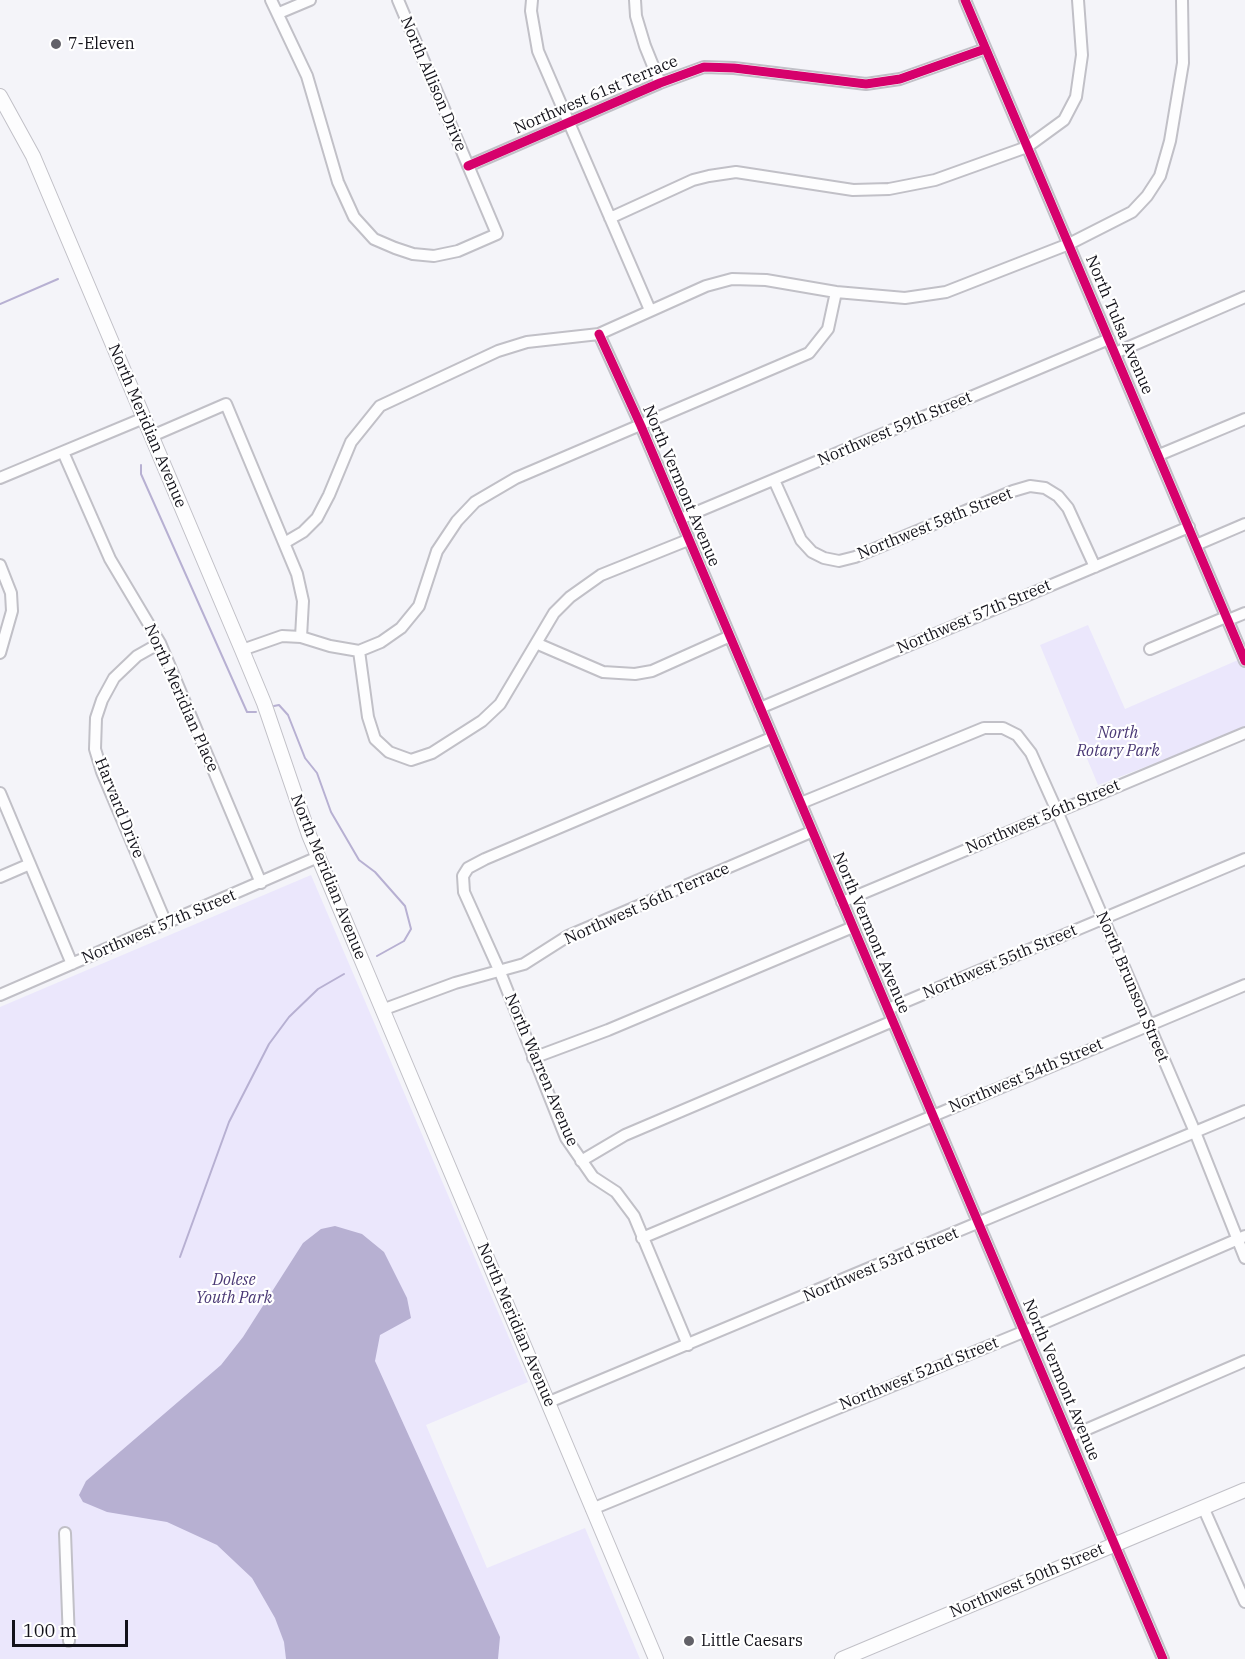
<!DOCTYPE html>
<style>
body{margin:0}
#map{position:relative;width:1245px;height:1659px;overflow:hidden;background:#f4f4f9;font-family:"IBM Plex Serif",serif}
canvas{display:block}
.scale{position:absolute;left:12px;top:1620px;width:116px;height:27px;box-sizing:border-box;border:3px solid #13121a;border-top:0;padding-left:8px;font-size:18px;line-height:21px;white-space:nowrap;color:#13121a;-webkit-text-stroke:4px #fff;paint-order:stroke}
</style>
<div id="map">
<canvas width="1245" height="1659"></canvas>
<div class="scale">100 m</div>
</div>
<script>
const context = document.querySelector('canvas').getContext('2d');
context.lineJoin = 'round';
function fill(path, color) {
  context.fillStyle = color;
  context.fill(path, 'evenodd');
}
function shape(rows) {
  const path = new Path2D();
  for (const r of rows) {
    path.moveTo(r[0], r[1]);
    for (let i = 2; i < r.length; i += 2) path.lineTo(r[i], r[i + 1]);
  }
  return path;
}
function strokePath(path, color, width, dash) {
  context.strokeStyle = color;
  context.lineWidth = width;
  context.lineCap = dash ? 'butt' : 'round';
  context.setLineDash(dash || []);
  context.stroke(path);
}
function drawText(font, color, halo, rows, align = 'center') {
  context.font = font + ' "IBM Plex Serif",serif';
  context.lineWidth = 4.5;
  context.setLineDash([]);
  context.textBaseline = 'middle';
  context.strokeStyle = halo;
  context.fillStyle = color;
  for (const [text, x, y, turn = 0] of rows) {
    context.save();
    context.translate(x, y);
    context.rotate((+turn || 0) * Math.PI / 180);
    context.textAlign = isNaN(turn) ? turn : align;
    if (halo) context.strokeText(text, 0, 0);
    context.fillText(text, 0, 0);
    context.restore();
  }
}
fill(shape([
 [1088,625,1125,709,1245,657,1245,729,1098,785,1040,645],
 [311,875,528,1382,426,1425,487,1568,585,1528,640,1659,0,1659,0,1007]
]), '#ebe7fc');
fill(shape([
 [335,1226,362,1234,384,1252,407,1298,411,1318,380,1335,375,1361,500,1637,498,1659,286,1659,284,1642,275,1618,252,1578,217,1545,167,1522,107,1512,83,1502,79,1495,86,1481,221,1365,243,1337,303,1243,321,1229]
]), '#b7b0d2');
strokePath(shape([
 [0,304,58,279],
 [141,465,141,474,247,712,256,712],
 [274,706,279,705,288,715,305,758,317,773,331,812,359,860,375,872,405,906,411,929,404,941,377,956],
 [180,1257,229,1122,269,1044,289,1017,318,989,344,974]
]), '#b7b0d2', 2);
const minor = shape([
 [271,0,307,76,338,182,354,217,374,239,395,248,413,254,434,256,458,251,497,234,398,0],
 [532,0,531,11,538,51,650,310],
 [635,0,636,16,645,46,660,83],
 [965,0,1245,661],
 [279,13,310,0],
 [468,166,660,83,704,67,734,68,866,84,900,79,985,49],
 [610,218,693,180,709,176,736,172,853,190,889,189,935,180,1027,147,1064,120,1076,97,1082,55,1078,0],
 [599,334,641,426,1163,1659],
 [1115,353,1245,297],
 [152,436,226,404,297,574,303,601,301,637],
 [63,452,110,559,160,643,261,883],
 [1159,455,1245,419],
 [0,478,144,418],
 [774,480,801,540,812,552,824,558,839,561,855,557,1013,491,1030,486,1045,488,1058,496,1068,508,1095,567],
 [680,519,1109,339],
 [286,542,303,532,317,518,329,495,351,442,380,406,498,351,527,342,599,334,706,286,732,279,766,280,836,292,905,298,946,292,1069,244,1132,212,1147,196,1160,176,1170,141,1183,63,1182,0],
 [1196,545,1245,524],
 [0,565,11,593,12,611,0,653],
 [1228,620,1245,613],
 [160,643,137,656,114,678,102,700,96,718,95,749,102,772,166,923],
 [538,644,603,672,635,674,652,671,728,637],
 [1150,649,1226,617],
 [242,650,282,636,301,637,330,646,359,651,381,642,401,628,419,606,437,551,457,521,475,502,516,478,809,353,828,329,836,292],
 [359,651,368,717,375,739,389,752,411,760,432,753,482,721,500,704,554,613,570,597,601,575,688,540],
 [760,708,1189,527],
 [0,793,72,964],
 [801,803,984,728,1003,728,1017,735,1031,753,1057,811,1195,1132,1245,1258],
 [0,877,30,864],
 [842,902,1245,733],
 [0,995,318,857],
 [888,1009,1245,859],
 [382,1010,455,983,524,964,568,936,811,832],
 [533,1058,608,1030,853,927],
 [581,1161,625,1135,893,1021],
 [642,1238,1245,985],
 [688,1345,634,1216,616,1192,593,1177,566,1138,500,972,464,892,463,876,468,868,485,859,771,738],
 [549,1402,1245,1111],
 [1069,1437,1245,1361],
 [1203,1507,1245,1602],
 [592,1509,1023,1332,1245,1236],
 [65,1533,69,1641]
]);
const major = shape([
 [0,96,33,156,242,650,264,703,309,835,656,1659],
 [842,1659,1245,1490]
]);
strokePath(minor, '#c1c0c7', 14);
strokePath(major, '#c1c0c7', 16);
strokePath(minor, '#fdfdfe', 10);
strokePath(major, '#fdfdfe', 14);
strokePath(shape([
 [965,0,1245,661],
 [468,166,660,83,704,67,734,68,866,84,900,79,985,49],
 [599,334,641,426,1163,1659]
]), '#d6006c', 9);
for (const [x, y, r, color] of [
 [56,44,6,"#626168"],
 [689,1641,6,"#626168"]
]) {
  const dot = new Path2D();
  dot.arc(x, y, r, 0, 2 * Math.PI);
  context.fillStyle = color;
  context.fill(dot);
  strokePath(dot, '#fff', 2);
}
drawText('16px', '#13121a', '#fff', [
 ["7-Eleven",68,44],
 ["Little Caesars",701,1641]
], 'left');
drawText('16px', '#13121a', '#fff', [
 ["North Allison Drive",433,84,67],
 ["Northwest 61st Terrace",596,95,-23],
 ["North Tulsa Avenue",1119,325,67],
 ["North Meridian Avenue",147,426,67],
 ["Northwest 59th Street",895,429,-23],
 ["North Vermont Avenue",681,486,67],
 ["Northwest 58th Street",935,524,-22],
 ["Northwest 57th Street",974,617,-23],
 ["North Meridian Place",181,698,66],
 ["Harvard Drive",119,808,68],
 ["Northwest 56th Street",1043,817,-23],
 ["North Meridian Avenue",328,877,68],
 ["Northwest 56th Terrace",647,904,-24],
 ["Northwest 57th Street",159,927,-23],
 ["North Vermont Avenue",871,933,67],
 ["Northwest 55th Street",1000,962,-23],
 ["North Brunson Street",1132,987,67],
 ["North Warren Avenue",541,1070,67],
 ["Northwest 54th Street",1026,1076,-23],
 ["Northwest 53rd Street",881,1265,-23],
 ["North Meridian Avenue",516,1325,67],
 ["Northwest 52nd Street",919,1374,-22],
 ["North Vermont Avenue",1061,1380,67],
 ["Northwest 50th Street",1027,1581,-23]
]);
drawText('italic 16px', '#4a3975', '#fff', [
 ["North",1118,733],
 ["Rotary Park",1118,751],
 ["Dolese",234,1280],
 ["Youth Park",234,1298]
]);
</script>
